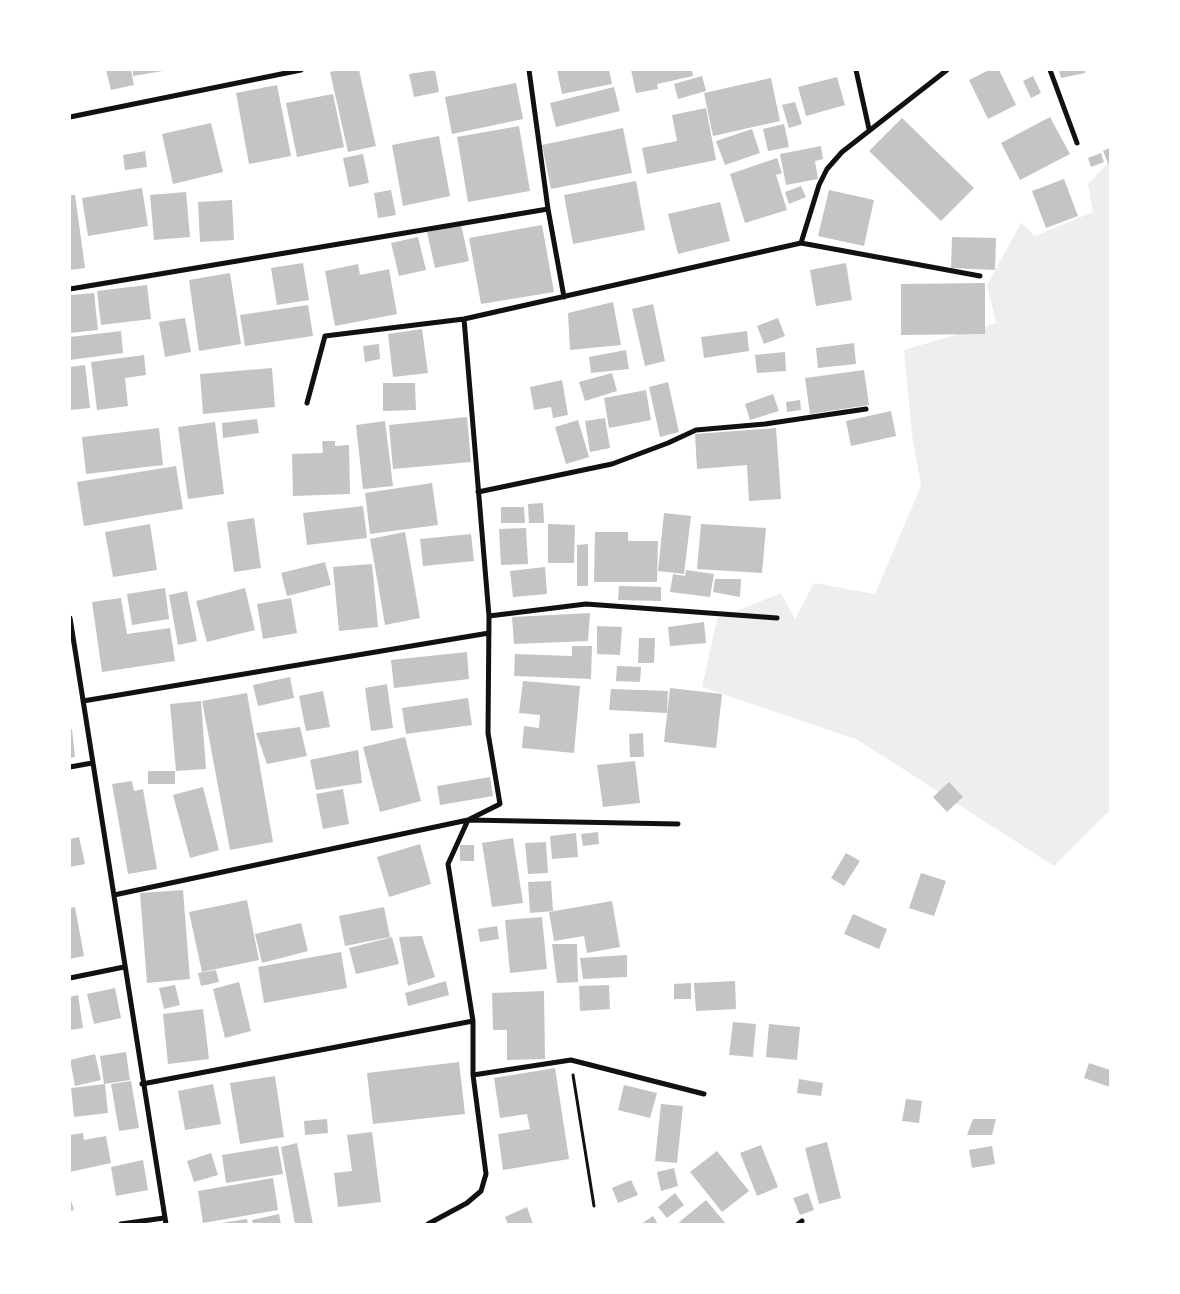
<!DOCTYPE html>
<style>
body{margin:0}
#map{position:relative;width:1180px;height:1294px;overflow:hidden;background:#fff;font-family:"Open Sans",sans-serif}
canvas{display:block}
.frame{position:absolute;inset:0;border:71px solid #fff;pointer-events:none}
</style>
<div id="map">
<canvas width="1180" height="1294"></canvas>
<div class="frame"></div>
</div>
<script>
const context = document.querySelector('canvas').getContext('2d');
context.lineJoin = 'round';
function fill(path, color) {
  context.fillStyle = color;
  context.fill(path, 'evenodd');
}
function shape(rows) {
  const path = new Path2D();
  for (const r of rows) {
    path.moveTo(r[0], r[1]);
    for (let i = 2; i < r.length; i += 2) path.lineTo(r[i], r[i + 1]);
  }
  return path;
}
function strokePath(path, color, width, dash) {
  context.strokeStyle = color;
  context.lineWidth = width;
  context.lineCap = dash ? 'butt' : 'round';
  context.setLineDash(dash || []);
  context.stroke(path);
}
fill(shape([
 [1110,161,1110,810,1054,866,858,740,702,687,717,619,781,593,795,619,814,583,875,594,921,486,912,435,904,350,996,323,987,285,1021,223,1035,236,1093,212,1088,184]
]), '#eee');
fill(shape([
 [106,70,131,70,134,85,111,90],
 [133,70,163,70,163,71,133,76],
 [339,70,359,70,376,146,348,152,330,72],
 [435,70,439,92,414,97,409,74],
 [557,70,609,70,612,84,562,94],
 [631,70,692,70,693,76,657,84,658,89,636,93],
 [989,70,999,70,1016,105,988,119,969,80],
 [1059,70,1085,70,1085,73,1061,78],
 [702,76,706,91,678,99,674,84],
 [1033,76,1041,93,1031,98,1023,81],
 [837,77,845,105,806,116,798,87],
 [771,78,780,121,713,136,704,93],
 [516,83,523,119,452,134,445,97],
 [277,85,291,156,249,164,236,93],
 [614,87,620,111,556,127,550,103],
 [333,94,344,147,297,157,286,103],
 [795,102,802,124,789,128,782,105],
 [706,108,716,160,647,174,642,148,677,141,672,115],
 [1050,117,1070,154,1020,180,1001,143],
 [902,118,974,188,941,221,869,151],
 [211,123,223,172,173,184,162,134],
 [784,124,789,147,768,151,763,129],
 [519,126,530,191,468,202,457,137],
 [623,128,632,173,551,189,542,145],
 [752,129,760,153,725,165,716,141],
 [439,136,450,196,403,206,392,145],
 [821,146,823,159,815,161,818,179,786,185,780,154],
 [1110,148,1110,168,1103,151],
 [145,151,147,167,125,170,123,155],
 [1101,153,1104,162,1091,167,1088,158],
 [363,154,369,183,349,187,343,158],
 [777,158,782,173,776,175,787,210,745,223,730,174],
 [1064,179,1078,216,1046,228,1032,191],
 [636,181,645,230,573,244,564,195],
 [801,186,806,197,789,204,785,192],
 [142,188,148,226,88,236,82,198],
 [391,190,396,215,378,218,374,193],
 [829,190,874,200,864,246,818,236],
 [186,192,190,237,154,240,150,195],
 [70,195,75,195,85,268,70,270],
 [232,200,234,240,200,242,198,202],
 [720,202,730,241,678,254,668,214],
 [461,224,469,261,435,268,427,232],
 [542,225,554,292,481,304,469,238],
 [418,237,426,270,399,276,391,243],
 [952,237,996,238,995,270,951,268],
 [303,263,309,300,277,305,271,268],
 [846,263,852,300,816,306,810,270],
 [358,264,360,275,389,269,397,314,335,326,325,271],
 [230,273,241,344,199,351,189,280],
 [985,283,985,334,901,335,901,284],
 [147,285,151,319,101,325,97,291],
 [94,293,98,330,70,333,70,295],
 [613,302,621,345,570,350,568,313],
 [653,304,665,361,645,366,632,309],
 [308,305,313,336,245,346,240,315],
 [185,318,191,352,165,357,159,322],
 [778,318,785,336,764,344,757,326],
 [422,329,428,373,393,377,388,334],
 [121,331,123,353,70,360,70,337],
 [747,331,749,351,704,358,701,337],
 [854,343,856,364,818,368,816,348],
 [379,344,380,359,365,362,363,346],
 [626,350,629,369,591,373,589,357],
 [785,352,786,371,757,373,755,355],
 [144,355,146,375,125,378,128,406,97,410,91,362],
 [85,365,90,408,70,410,70,367],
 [272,368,275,407,203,414,200,374],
 [864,370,869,405,810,414,805,378],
 [612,373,617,391,585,401,579,382],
 [562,380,568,415,553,418,551,407,534,410,530,387],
 [668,382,679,432,660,437,649,387],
 [383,383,415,383,416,410,383,411],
 [646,390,651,420,609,428,604,398],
 [773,394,779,411,750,420,745,404],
 [800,400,801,410,787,412,786,402],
 [891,411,896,436,851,446,846,421],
 [467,417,471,462,393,469,389,425],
 [605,418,610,448,590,452,585,421],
 [257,419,259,433,223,438,222,423],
 [578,420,589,457,566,464,555,427],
 [385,421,393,486,363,489,356,425],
 [215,422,224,494,188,499,178,427],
 [159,428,163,465,86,474,82,437],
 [776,428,781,499,749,501,747,465,697,469,695,434],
 [322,441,335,441,335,446,349,445,350,494,293,496,292,454,323,453],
 [176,466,183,509,84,526,77,482],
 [432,483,438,525,370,534,365,493],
 [543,503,544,523,529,523,528,504],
 [363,506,367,538,307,545,303,513],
 [501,507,524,507,525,523,501,523],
 [664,513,691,516,684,574,658,571],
 [254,518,261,568,234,572,227,522],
 [150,524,157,570,113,577,105,532],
 [548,524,575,525,574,563,548,563],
 [701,524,766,528,762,573,697,569],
 [526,528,528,564,501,565,499,529],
 [405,532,420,618,385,625,370,539],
 [595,532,628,532,628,541,658,541,657,582,594,582],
 [471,534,474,561,423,566,420,539],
 [588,544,588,586,577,586,577,545],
 [325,562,331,585,287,596,281,573],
 [372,564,378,627,339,631,333,567],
 [545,567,547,594,513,597,510,571],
 [686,570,714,574,710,597,670,592,673,574,685,576],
 [715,579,741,579,740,597,713,592],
 [619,586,661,587,661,601,618,600],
 [165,588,169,619,132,625,127,594],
 [245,588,255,630,207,642,196,601],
 [187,591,197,641,178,645,169,595],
 [121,598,127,634,170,628,175,661,102,672,92,602],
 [291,598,297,633,263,639,257,604],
 [590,613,588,641,514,644,512,617],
 [704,622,706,643,670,646,668,627],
 [597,626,622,627,620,655,597,654],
 [639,638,655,638,654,663,638,663],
 [572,646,592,646,591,679,514,676,515,654,572,656],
 [467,652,469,679,394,688,391,660],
 [617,666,641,667,640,682,616,681],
 [290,677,294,698,258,706,253,685],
 [523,681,580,686,574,753,522,748,524,726,539,728,540,715,519,713],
 [387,684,393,728,371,731,365,688],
 [670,688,722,694,716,748,664,742],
 [611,689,668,691,667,713,609,710],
 [323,691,330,727,306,731,299,696],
 [247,693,273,842,230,850,202,701],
 [468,698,472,725,406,734,402,708],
 [201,701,206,769,176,771,170,704],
 [300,727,307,756,267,764,256,733],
 [72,729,75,757,70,758,70,730],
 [643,733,644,757,630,757,629,734],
 [405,737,421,801,380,812,363,747],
 [358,750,362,783,316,790,310,760],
 [635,761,640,803,603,807,597,765],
 [148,771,175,771,175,784,148,784],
 [490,777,493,796,440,805,437,786],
 [132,781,134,791,143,789,157,869,128,874,112,784],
 [949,782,963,797,947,812,933,797],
 [203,787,219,850,190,858,173,795],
 [343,789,349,824,323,829,316,794],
 [598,832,599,844,583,846,581,834],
 [576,833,578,857,552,859,550,836],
 [79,837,85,864,70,867,70,839],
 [513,838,523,903,492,907,482,843],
 [546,842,548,873,528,874,525,843],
 [420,844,431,884,389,897,377,857],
 [460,845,474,845,474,861,460,861],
 [846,853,860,861,844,886,831,878],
 [921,873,946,881,934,916,909,908],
 [551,881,553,911,530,913,528,882],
 [183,890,190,979,147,983,140,893],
 [247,900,259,960,202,972,189,912],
 [612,901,620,947,587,953,584,936,554,941,549,912],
 [75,907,84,956,70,959,70,908],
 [384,907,390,937,345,946,339,916],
 [853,914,887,929,879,949,844,934],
 [542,917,547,969,510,973,505,920],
 [301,923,308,951,262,963,255,934],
 [497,926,499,939,480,942,478,929],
 [422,936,435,977,408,986,399,937],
 [392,937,399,964,356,974,349,948],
 [552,944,577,944,578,982,557,983],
 [341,952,347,988,264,1003,258,967],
 [627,955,627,977,583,979,580,958],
 [216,970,219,982,201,986,198,973],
 [446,981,449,995,408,1006,405,993],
 [735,981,736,1009,696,1011,694,983],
 [239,982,251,1031,225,1038,213,989],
 [691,983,691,999,674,999,674,984],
 [175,985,180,1005,164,1009,159,988],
 [609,985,610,1009,580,1011,579,986],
 [115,988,121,1018,94,1024,87,994],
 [544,991,545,1059,507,1060,507,1030,493,1030,492,993],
 [78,995,83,1028,70,1030,70,997],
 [203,1009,209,1059,168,1064,163,1014],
 [733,1022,756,1024,753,1057,729,1055],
 [769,1024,800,1027,797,1060,766,1057],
 [126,1052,130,1080,104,1084,100,1056],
 [95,1054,101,1080,75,1086,70,1060],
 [459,1062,465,1114,373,1124,367,1073],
 [1089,1063,1110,1070,1110,1087,1084,1078],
 [555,1068,569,1159,503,1170,498,1134,530,1129,527,1114,500,1118,494,1078],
 [275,1076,284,1137,240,1144,230,1083],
 [799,1079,823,1083,821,1096,797,1093],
 [131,1081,139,1128,119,1131,111,1084],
 [105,1084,108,1113,74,1117,71,1088],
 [213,1084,221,1124,185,1130,178,1091],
 [624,1085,657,1093,650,1118,618,1110],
 [906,1099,922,1101,919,1123,902,1121],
 [661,1104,683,1106,677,1163,655,1161],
 [327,1119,328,1133,305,1135,304,1121],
 [973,1119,996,1119,992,1135,967,1135],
 [372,1132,381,1202,338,1207,334,1173,352,1171,347,1135],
 [83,1133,84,1140,106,1136,111,1163,70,1172,70,1135],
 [827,1142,841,1198,819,1204,805,1148],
 [297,1143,313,1224,295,1224,281,1147],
 [761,1145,778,1187,757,1196,740,1153],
 [278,1146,283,1174,226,1183,222,1155],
 [992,1146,995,1164,972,1168,969,1150],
 [717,1151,749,1191,722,1212,690,1172],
 [211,1153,218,1175,194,1182,187,1161],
 [143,1160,148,1190,116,1196,111,1167],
 [674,1168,678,1186,661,1191,657,1172],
 [273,1178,278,1210,203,1223,198,1191],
 [631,1180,638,1195,618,1203,612,1188],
 [675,1193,684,1205,667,1218,658,1207],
 [808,1193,814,1210,800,1215,793,1198],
 [70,1197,74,1210,70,1211],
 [706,1200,726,1224,677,1224],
 [527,1207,533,1224,508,1224,505,1217],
 [279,1214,281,1224,253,1224,252,1220],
 [653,1216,658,1224,641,1224],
 [247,1219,248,1224,222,1224,221,1223]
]), '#c4c4c4');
strokePath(shape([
 [573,1075,594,1206]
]), '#111', 3);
strokePath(shape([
 [529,70,548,209,564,297],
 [856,70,869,129],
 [1050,70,1077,143],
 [70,117,301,70],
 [801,243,819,185,827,169,842,152,947,70],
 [70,289,548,209],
 [307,403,325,336,464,319,801,243,980,276],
 [478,492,612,464,668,443,696,430,765,424,866,409],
 [489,616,586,604,777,618],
 [70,618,166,1224],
 [83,701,489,633],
 [70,767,92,763],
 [114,895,468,820,678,824],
 [70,978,124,967],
 [473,1075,571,1060,704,1094],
 [142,1084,473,1021],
 [121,1224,164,1218],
 [428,1224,467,1203,481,1191,486,1174,473,1075,473,1021,448,864,468,820,500,804,488,733,489,616,464,319],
 [798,1224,802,1221]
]), '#111', 5);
</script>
